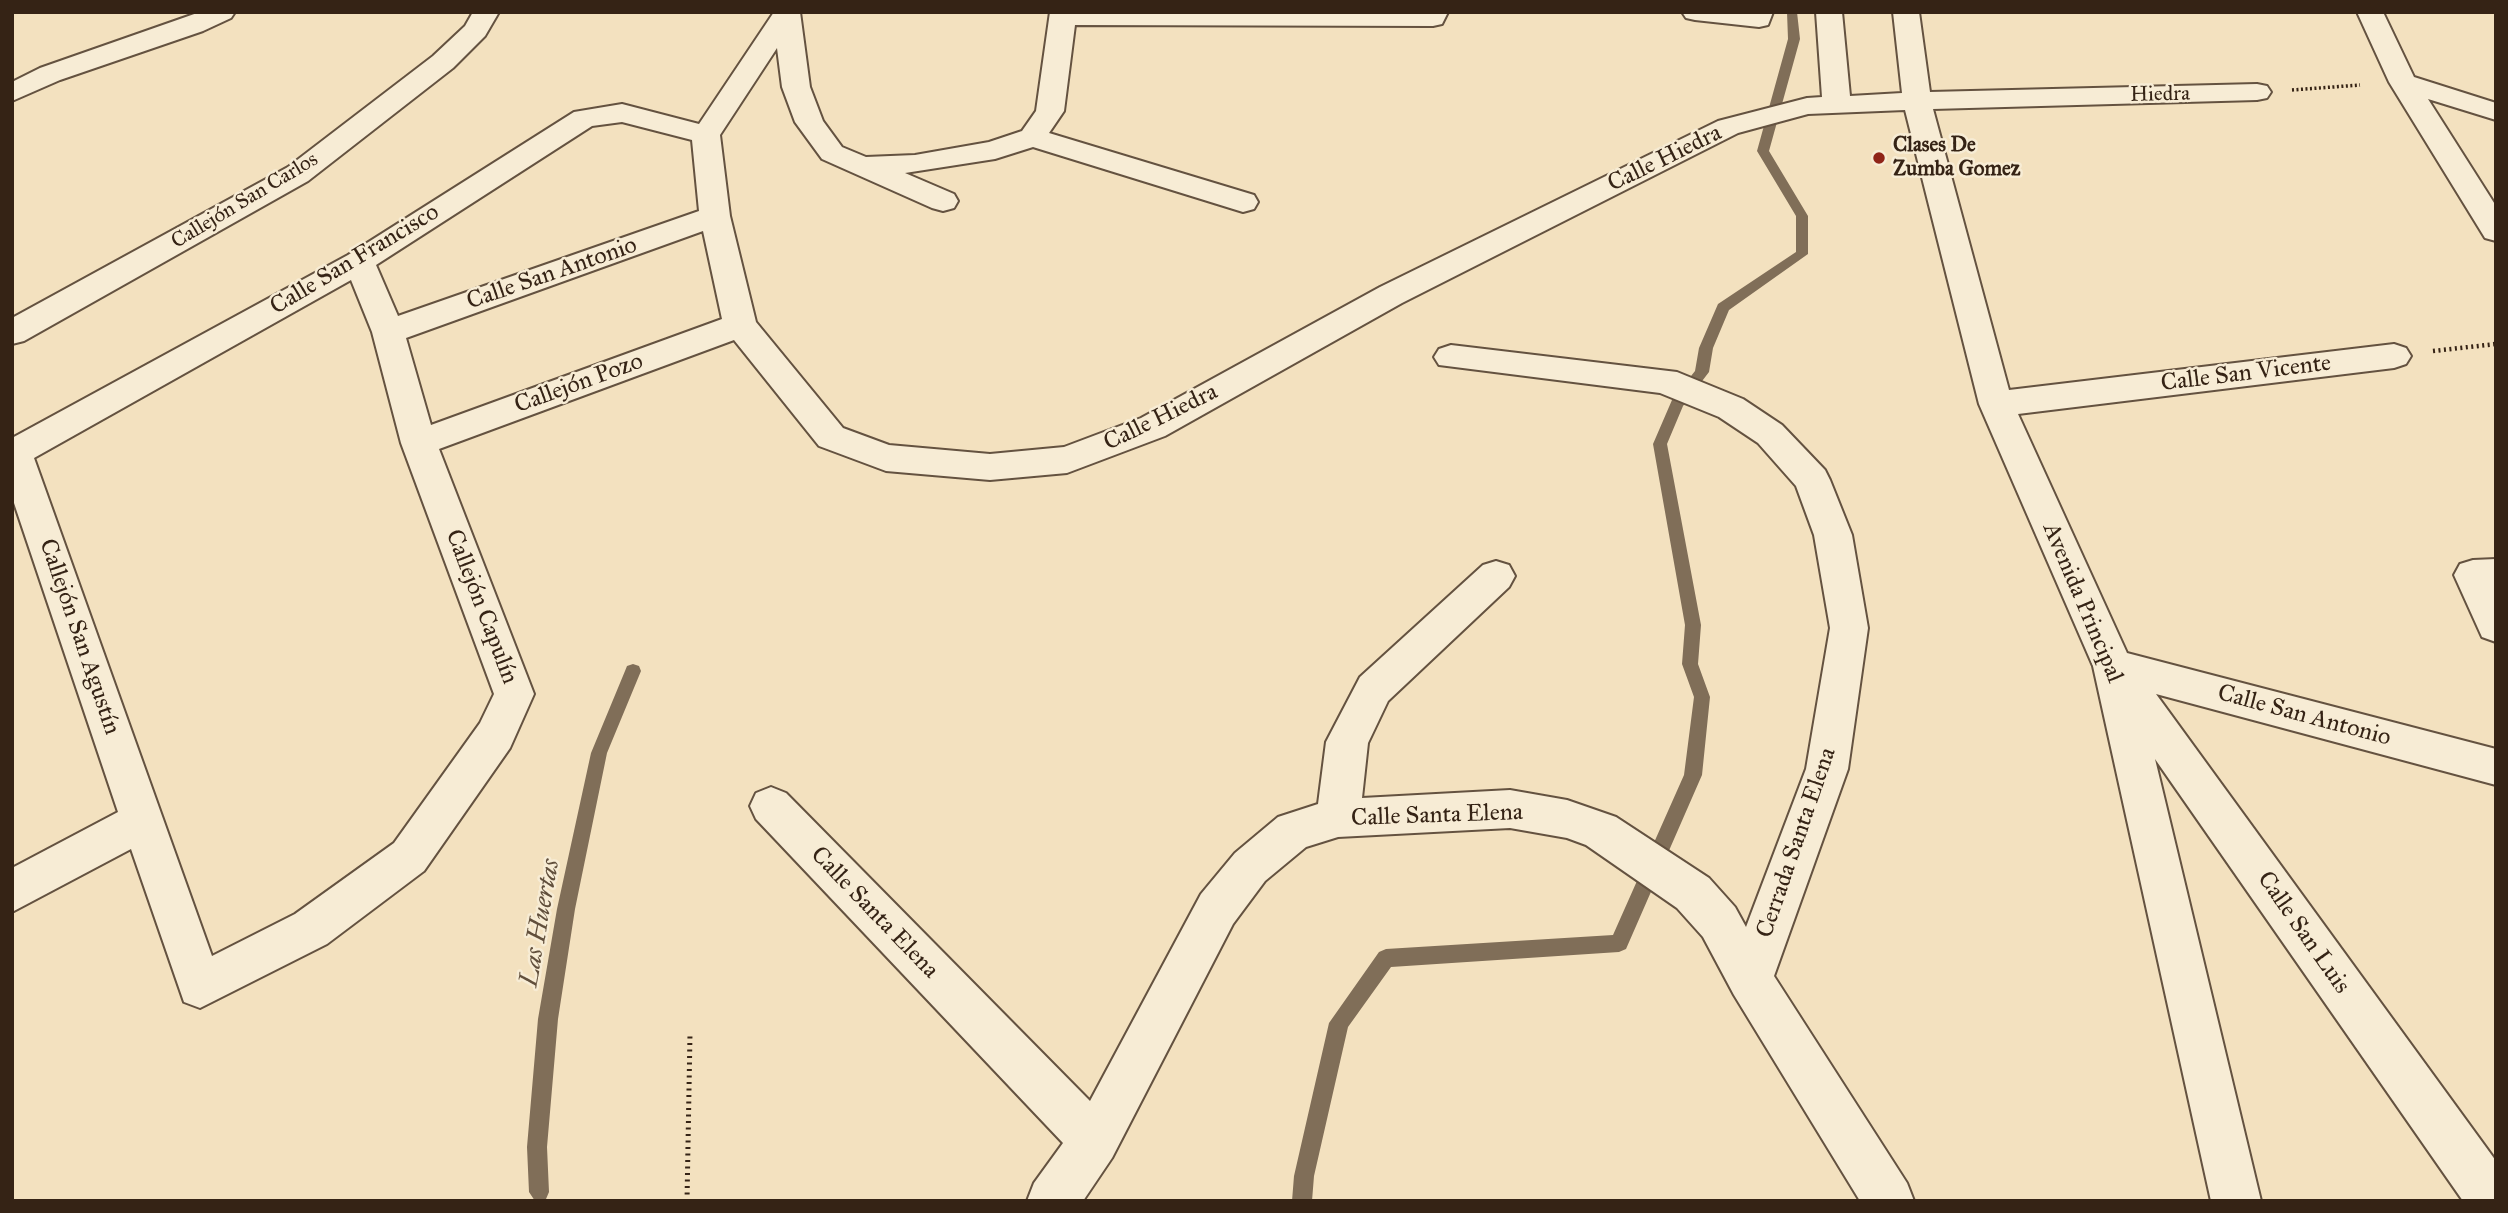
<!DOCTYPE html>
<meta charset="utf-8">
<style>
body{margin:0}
#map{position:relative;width:2508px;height:1213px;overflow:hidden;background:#f3e1bf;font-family:"IM FELL Great Primer",serif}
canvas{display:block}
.frame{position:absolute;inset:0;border:14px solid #352315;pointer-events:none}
</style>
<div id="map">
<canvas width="2508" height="1213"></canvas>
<div class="frame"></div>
</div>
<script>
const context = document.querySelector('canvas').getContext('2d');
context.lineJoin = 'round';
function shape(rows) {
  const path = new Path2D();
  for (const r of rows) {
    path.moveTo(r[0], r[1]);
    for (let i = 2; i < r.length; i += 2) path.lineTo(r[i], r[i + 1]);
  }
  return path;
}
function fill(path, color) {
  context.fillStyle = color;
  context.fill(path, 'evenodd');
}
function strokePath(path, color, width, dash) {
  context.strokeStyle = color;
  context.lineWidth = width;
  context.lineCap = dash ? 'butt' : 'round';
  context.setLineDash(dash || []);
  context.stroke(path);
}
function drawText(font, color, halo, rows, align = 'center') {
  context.font = font + ' "IM FELL Great Primer",serif';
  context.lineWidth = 5;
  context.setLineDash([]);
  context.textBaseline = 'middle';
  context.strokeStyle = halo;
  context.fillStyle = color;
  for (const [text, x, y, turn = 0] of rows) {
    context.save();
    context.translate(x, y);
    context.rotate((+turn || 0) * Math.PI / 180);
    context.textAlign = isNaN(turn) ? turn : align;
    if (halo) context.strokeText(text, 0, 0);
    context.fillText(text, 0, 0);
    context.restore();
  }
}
fill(shape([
 [1787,12,1797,12,1800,39,1769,151,1808,216,1808,254,1729,310,1713,348,1709,372,1683,406,1667,444,1701,625,1698,664,1710,697,1702,775,1626,949,1619,952,1391,967,1348,1027,1314,1176,1312,1201,1292,1201,1294,1176,1329,1023,1379,952,1386,949,1613,935,1684,775,1694,697,1682,664,1685,625,1653,444,1672,400,1695,371,1699,348,1718,304,1796,252,1796,216,1757,151,1788,39,1787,12],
 [633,664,639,666,641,671,607,753,575,909,558,1019,547,1147,549,1192,546,1199,535,1201,529,1192,527,1147,538,1019,557,909,591,753,625,671,627,666,633,664]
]), '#806e58');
const minor = shape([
 [200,12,235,12,231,18,203,31,60,80,12,101,12,82,40,68,200,12],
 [473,12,499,12,485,36,453,68,308,181,24,341,12,344,12,318,288,167,433,56,465,26,473,12],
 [774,12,800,12,810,87,823,121,842,147,866,157,915,155,989,142,1022,131,1036,111,1050,12,1448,12,1442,24,1433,26,1075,25,1064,111,1049,133,1254,195,1258,202,1254,209,1243,212,1033,147,995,159,905,173,954,194,958,201,954,208,943,211,932,208,822,159,795,122,782,87,777,48,720,135,730,216,756,322,843,428,889,445,990,454,1064,447,1141,418,1380,287,1718,121,1807,98,1822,97,1816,12,1842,12,1850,96,1902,93,1893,12,1919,12,1930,92,2257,84,2267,86,2271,92,2267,98,2257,100,1933,109,2009,390,2394,344,2406,348,2411,356,2406,364,2394,368,2018,414,2127,653,2496,749,2496,785,2156,694,2496,1161,2496,1201,2463,1201,2155,759,2261,1201,2211,1201,2093,666,1979,404,1905,110,1808,114,1738,133,1402,303,1165,436,1067,473,990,480,886,471,819,446,734,340,439,449,534,694,510,748,424,871,327,944,200,1008,184,1002,131,849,12,912,12,868,118,812,12,497,12,438,348,255,574,112,622,104,699,124,774,12],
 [622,122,692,140,699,211,398,316,376,265,592,126,622,122],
 [703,231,722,319,431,425,406,338,703,231],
 [351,280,372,332,401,443,494,694,480,723,394,843,295,914,212,956,34,458,351,280],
 [1682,12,1773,12,1768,25,1759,27,1695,20,1686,18,1682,12],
 [2357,12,2383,12,2414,77,2496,103,2496,120,2428,99,2496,206,2496,241,2485,238,2389,82,2357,12],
 [1451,345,1677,372,1743,399,1782,425,1825,470,1830,480,1852,535,1868,628,1848,769,1774,976,1907,1183,1914,1201,1860,1201,1734,995,1703,937,1677,908,1586,845,1567,838,1510,828,1338,837,1306,847,1265,881,1233,924,1112,1158,1083,1201,1027,1201,1034,1183,1063,1143,756,819,750,806,756,793,771,787,786,793,1090,1101,1201,894,1235,853,1278,817,1318,804,1326,742,1360,677,1483,565,1496,561,1509,565,1515,576,1509,587,1388,701,1368,743,1362,798,1510,790,1567,800,1616,817,1709,878,1735,907,1746,927,1806,769,1830,628,1814,535,1796,486,1758,443,1719,417,1660,393,1439,365,1434,357,1439,349,1451,345],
 [2496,559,2496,642,2482,637,2454,575,2460,564,2473,560,2496,559]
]);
strokePath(minor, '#645240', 4);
strokePath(shape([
 [2292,90,2360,85]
]), '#352315', 3.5, [2, 2.5]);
strokePath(shape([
 [2433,351,2496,344]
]), '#352315', 4.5, [2, 3.5]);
strokePath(shape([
 [687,1201,690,1034]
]), '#352315', 5, [2, 4.5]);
fill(minor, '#f7ecd5');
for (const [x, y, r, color] of [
 [1879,158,7,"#8f2418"]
]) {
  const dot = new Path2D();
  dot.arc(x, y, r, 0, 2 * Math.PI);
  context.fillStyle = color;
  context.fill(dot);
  strokePath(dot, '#f7ecd5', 2.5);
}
drawText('21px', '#352315', '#f7ecd5', [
 ["Hiedra",2160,95,-1],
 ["Callejón San Carlos",245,201,-31]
]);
drawText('bold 21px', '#352315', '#f7ecd5', [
 ["Clases De",1893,146],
 ["Zumba Gomez",1893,170]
], 'left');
drawText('24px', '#352315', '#f7ecd5', [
 ["Calle Hiedra",1665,159,-26],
 ["Calle San Francisco",355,260,-31],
 ["Calle San Antonio",552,274,-19],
 ["Calle San Vicente",2246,374,-7],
 ["Callejón Pozo",579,384,-20],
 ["Calle Hiedra",1161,418,-26],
 ["Avenida Principal",2082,603,67],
 ["Callejón Capulín",481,607,69],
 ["Callejón San Agustín",79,637,71],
 ["Calle San Antonio",2304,716,15],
 ["Calle Santa Elena",1437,816,-2],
 ["Cerrada Santa Elena",1797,843,-71],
 ["Calle Santa Elena",874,913,46],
 ["Calle San Luis",2303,933,55]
]);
drawText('italic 26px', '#614f3c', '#f7ecd5', [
 ["Las Huertas",541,923,-80]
]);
</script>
